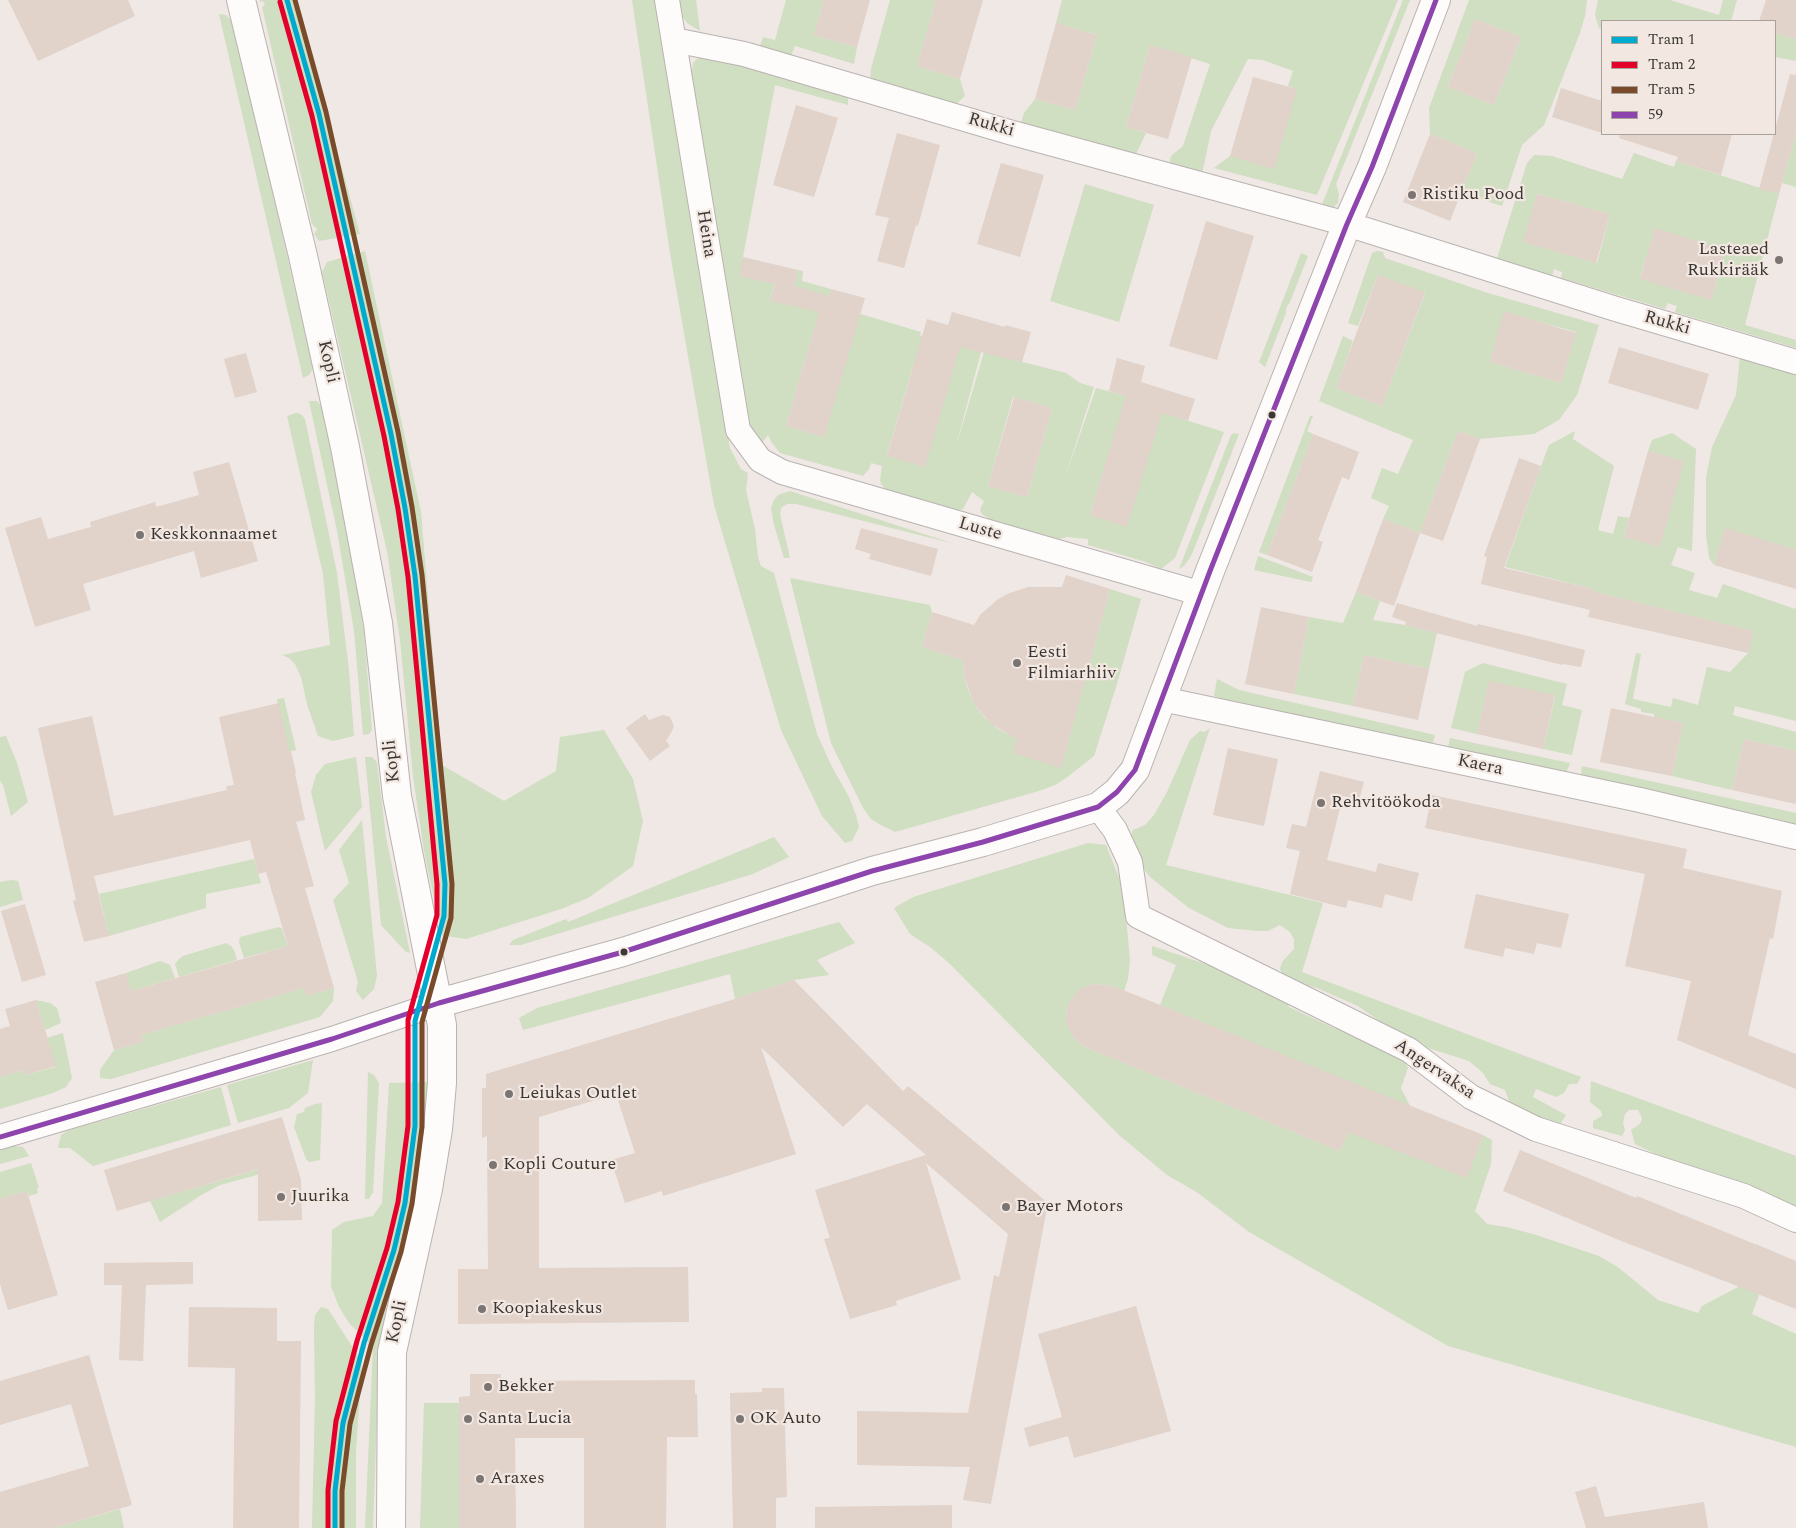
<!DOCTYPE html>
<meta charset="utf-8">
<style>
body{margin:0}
#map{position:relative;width:1796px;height:1528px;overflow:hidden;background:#efe8e5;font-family:Spectral,serif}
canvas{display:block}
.legend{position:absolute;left:1601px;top:20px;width:175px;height:115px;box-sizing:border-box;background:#f3e7e1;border:1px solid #a9a19c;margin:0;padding:6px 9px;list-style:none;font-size:15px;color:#3b3734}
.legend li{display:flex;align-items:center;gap:10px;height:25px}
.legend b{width:25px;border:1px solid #a9a19c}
</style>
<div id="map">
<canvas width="1796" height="1528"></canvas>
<ul class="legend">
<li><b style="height:6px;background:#00a9ce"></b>Tram 1</li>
<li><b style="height:6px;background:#e4002b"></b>Tram 2</li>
<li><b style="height:6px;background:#7a4b2a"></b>Tram 5</li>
<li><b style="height:6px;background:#8e44ad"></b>59</li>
</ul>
</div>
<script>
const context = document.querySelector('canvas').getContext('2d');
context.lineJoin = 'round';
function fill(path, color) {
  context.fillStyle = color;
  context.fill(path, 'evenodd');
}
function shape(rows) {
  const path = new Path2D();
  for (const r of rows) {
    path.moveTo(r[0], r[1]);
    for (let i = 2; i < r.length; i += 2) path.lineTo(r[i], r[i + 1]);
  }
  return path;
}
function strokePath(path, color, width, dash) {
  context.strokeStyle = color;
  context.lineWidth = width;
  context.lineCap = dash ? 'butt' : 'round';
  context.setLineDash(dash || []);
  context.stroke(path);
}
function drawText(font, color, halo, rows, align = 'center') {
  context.font = font + ' Spectral,serif';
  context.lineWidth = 4.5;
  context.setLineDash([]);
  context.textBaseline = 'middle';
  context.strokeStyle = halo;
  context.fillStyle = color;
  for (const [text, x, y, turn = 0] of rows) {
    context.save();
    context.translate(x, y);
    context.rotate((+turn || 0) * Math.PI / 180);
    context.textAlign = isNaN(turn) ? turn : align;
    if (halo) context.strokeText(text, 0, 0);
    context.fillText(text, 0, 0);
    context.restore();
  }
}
fill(shape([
 [260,0,296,0,360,234,319,241,314,234,317,229,312,224,262,7,265,5,263,1,260,2],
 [632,0,657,0,696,247,730,448,741,469,748,473,746,490,755,529,758,557,761,566,774,573,817,734,832,767,849,797,856,815,859,827,852,841,845,843,822,816,781,730,714,505,670,253],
 [676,0,696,0,700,31,687,23,678,10],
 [786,0,824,0,814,35,857,47,854,64,795,46,790,59,759,49,763,37,775,40],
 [890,0,936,0,917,66,960,79,965,96,956,104,870,80,871,69],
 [1062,0,1398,0,1317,195,1214,168,1230,156,1297,89,1288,86,1293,71,1263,60,1248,59,1211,131,1202,174,1169,165,1171,156,1183,146,1210,64,1150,45,1126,127,1146,133,1136,154,1021,123,1024,113,1035,99,1075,110,1097,35,1056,23],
 [1403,0,1410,0,1336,184,1339,194,1338,203,1331,210,1321,207],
 [1469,0,1587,0,1585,16,1580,33,1544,125,1522,145,1502,206,1461,193,1477,153,1430,134,1429,108],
 [1475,19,1521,37,1494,105,1448,87],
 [1598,0,1670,0,1719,15,1723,0,1737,0,1731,21,1602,21,1602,29,1599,28,1595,15],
 [219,14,226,15,234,23,313,369,309,375,303,378],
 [1775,33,1796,39,1796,61,1775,57],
 [706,55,845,96,848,98,848,105,775,85,743,257,794,285,798,270,803,271,802,281,831,289,827,304,921,332,920,336,981,352,955,450,984,352,1066,373,1080,383,1094,387,1064,481,1096,388,1154,403,1163,413,1224,432,1175,558,1161,569,1146,562,1088,545,1088,539,1067,537,1059,539,991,520,982,514,980,510,984,501,972,492,963,509,955,511,886,490,881,484,880,480,882,466,871,463,869,469,863,476,780,453,772,443,768,435,762,443,751,428,744,405,690,81,693,63,699,57],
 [775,282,794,287,790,305,770,301],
 [812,336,824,437,786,426],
 [913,366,925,467,887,455],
 [1013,397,1052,408,1027,497,988,486],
 [1117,428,1127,526,1090,515],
 [1796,132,1796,187,1782,183],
 [1634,153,1674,167,1676,161,1779,194,1745,325,1796,340,1796,348,1675,312,1677,306,1668,303,1665,309,1561,278,1562,272,1554,269,1552,276,1497,258,1527,163,1534,155,1552,156,1622,179],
 [1537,194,1610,214,1597,263,1524,242],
 [1655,229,1726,250,1711,300,1640,278],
 [1085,184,1154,205,1119,322,1050,301],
 [365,251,421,512,442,765,504,801,556,771,560,737,604,730,633,779,643,821,633,866,588,898,561,909,466,939,446,936,444,943,425,857,413,777,400,640,387,551,322,272,327,262],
 [1377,251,1383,252,1385,258,1488,293,1599,325,1577,395,1559,420,1534,434,1480,439,1458,431,1420,533,1383,519,1389,506,1371,498,1382,468,1398,474,1413,440,1319,401,1343,336,1353,341,1336,388,1382,406,1425,293,1378,275,1358,326,1348,323,1372,253],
 [1505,312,1576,332,1561,383,1490,362],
 [1301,253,1308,256,1290,302,1286,308,1286,313,1265,367,1259,362],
 [1740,356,1796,372,1796,550,1725,529,1714,565,1709,558,1706,534,1706,478,1712,447,1736,395],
 [309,401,317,401,323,408,353,553,364,633,372,730,369,734,363,735,354,631,337,531],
 [296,413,301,414,305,419,337,573,349,670,354,736,333,741,318,736,307,704,301,677,295,664,289,658,282,655,330,645,323,574,287,416],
 [1310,416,1313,416,1307,431,1313,434,1267,555,1259,552],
 [1575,431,1573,439,1614,466,1598,530,1613,534,1618,516,1629,518,1624,537,1660,546,1683,461,1648,451,1652,440,1672,433,1696,449,1692,551,1678,547,1671,565,1695,573,1689,590,1717,598,1723,584,1795,609,1796,606,1796,721,1735,706,1733,715,1796,732,1796,751,1744,739,1732,790,1672,776,1683,723,1654,717,1654,714,1641,712,1641,709,1625,704,1636,653,1641,654,1633,699,1671,707,1673,698,1698,705,1707,667,1730,672,1748,653,1753,631,1594,592,1594,589,1505,567,1541,466,1549,445],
 [1234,433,1239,434,1198,539,1191,556,1184,566,1179,569,1231,435],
 [790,491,955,544,796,504,787,504,781,508,780,514,790,558,784,558,774,525,771,508,774,500,778,495],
 [1258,556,1313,577,1311,582,1254,570],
 [790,578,930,605,932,612,922,647,963,660,964,676,968,689,974,704,985,718,998,729,1017,738,1061,767,1110,589,1141,599,1117,684,1094,756,1066,778,1055,785,1039,791,895,832,879,824,871,819,863,808,831,743],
 [1356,592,1380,601,1373,620,1405,625,1437,633,1429,669,1364,655,1353,706,1294,694,1309,617,1343,623],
 [1483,663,1567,684,1562,705,1582,710,1572,755,1543,749,1555,697,1489,682,1477,734,1451,728,1465,672],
 [1217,679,1239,690,1435,735,1432,746,1262,707,1226,700,1214,696],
 [284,698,296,750,288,752,277,699],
 [1210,728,1166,865,1323,903,1302,972,1581,1077,1577,1084,1569,1084,1564,1093,1556,1097,1536,1089,1533,1097,1566,1115,1557,1129,1521,1114,1509,1101,1505,1090,1490,1084,1483,1073,1469,1061,1428,1048,1392,1030,1358,1006,1317,988,1285,980,1280,969,1282,962,1294,949,1294,939,1290,932,1280,925,1268,931,1258,931,1228,928,1189,908,1150,877,1140,864,1131,835,1133,830,1145,825,1154,815,1167,792,1190,740,1200,731,1205,732],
 [6,736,17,763,28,802,11,816,3,785,0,781,0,737],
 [1450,738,1570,763,1566,773,1448,748],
 [356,757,362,807,325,851,311,792,316,775,325,764],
 [365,757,372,757,377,762,386,837,410,953,406,952,381,925],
 [1582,766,1796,813,1796,825,1581,776],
 [362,820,377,976,374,989,363,1000,356,991,358,982,333,900,349,883,339,850],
 [774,837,789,857,753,874,521,945,509,945,513,940,566,919,568,922],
 [1088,843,1106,845,1122,885,1125,906,1130,960,1128,979,1124,991,1113,986,1096,984,1086,986,1074,996,1067,1009,1066,1018,1073,1037,1085,1047,1340,1151,1366,1089,1160,1005,1176,965,1152,955,1152,946,1236,974,1284,997,1289,1007,1336,1029,1353,1028,1405,1061,1408,1068,1401,1088,1410,1106,1466,1177,1483,1135,1492,1140,1491,1164,1475,1211,1487,1224,1506,1227,1533,1234,1599,1256,1619,1268,1658,1300,1698,1313,1702,1306,1738,1287,1756,1244,1775,1252,1752,1314,1796,1334,1796,1447,1448,1346,1249,1232,1198,1193,1167,1175,1119,1135,949,963,930,947,910,934,894,908,913,897],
 [254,859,261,883,206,894,206,908,109,936,99,894],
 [11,880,18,881,23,900,0,907,0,882],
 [839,922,855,943,817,960,829,975,794,980,735,999,730,974,523,1030,519,1018,537,1008],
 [279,927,282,929,288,946,244,958,239,942,240,937],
 [226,943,231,946,234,950,237,960,179,977,175,964,179,959,183,956],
 [160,961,170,965,175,978,131,991,126,973],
 [304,988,306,996,334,988,333,1001,320,1017,111,1079,100,1078,100,1070,114,1050,143,1042,141,1035],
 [36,1000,50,1003,57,1008,61,1023,45,1030],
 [63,1033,72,1078,66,1087,53,1093,0,1109,0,1077,23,1070,25,1075,55,1067,47,1038],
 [313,1060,308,1093,289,1108,238,1123,227,1085],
 [368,1072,374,1075,379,1083,373,1192,369,1199,365,1199],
 [1591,1081,1796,1156,1796,1208,1668,1160,1635,1144,1631,1130,1640,1124,1642,1118,1638,1110,1629,1110,1625,1114,1623,1123,1625,1130,1622,1136,1593,1128,1593,1121,1602,1116,1601,1111,1590,1102],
 [428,1082,426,1113,416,1181,385,1313,378,1389,373,1528,365,1528,373,1347,349,1323,339,1307,331,1286,332,1230,344,1222,373,1216,382,1203,389,1083],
 [221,1087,231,1125,93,1166,70,1148,58,1148,61,1135,69,1130],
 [322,1103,320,1160,309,1162,306,1159,294,1127,297,1114,304,1112,305,1108,315,1104],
 [14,1146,23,1147,29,1156,0,1164,0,1150],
 [290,1160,286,1167,220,1185,203,1194,160,1222,150,1201],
 [31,1163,39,1188,37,1188,38,1193,29,1196,27,1191,0,1199,0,1172],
 [321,1307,328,1309,362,1362,356,1451,356,1528,312,1528,315,1399,314,1327,315,1315],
 [424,1403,459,1403,459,1528,420,1528],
 [120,1509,124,1528,54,1528]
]), '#d0dec1');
fill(shape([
 [8,0,128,0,135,16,38,61],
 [824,0,870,0,857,47,814,35],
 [936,0,983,0,960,79,917,66],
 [1766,0,1796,0,1796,39,1775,33,1775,21,1759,21],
 [1475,19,1521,37,1494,105,1448,87],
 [1056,23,1097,35,1075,110,1035,99],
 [1150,45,1192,57,1168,139,1126,127],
 [1790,74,1796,75,1796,132,1779,194,1759,189],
 [1253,77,1297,89,1274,169,1230,156],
 [1561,88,1602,101,1602,133,1552,117],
 [796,105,838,118,814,197,773,185],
 [897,133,940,145,918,226,916,225,904,268,877,261,889,218,875,215],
 [1430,134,1477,153,1450,221,1403,202],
 [1620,134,1732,134,1721,175,1676,161,1678,157,1619,138],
 [1001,163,1044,175,1020,257,977,244],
 [1537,194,1610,214,1596,263,1523,242],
 [1206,221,1254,236,1217,360,1169,346],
 [1655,228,1726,250,1711,300,1640,279],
 [743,257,798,270,794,286,829,296,831,289,865,298,824,437,786,426,819,312,770,301,775,284,739,276],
 [1378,275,1425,292,1382,406,1336,388],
 [1504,311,1576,333,1561,383,1490,362],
 [952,312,1005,327,1005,325,1031,332,1022,362,960,347,925,467,887,456,927,319,948,325],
 [1619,347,1709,374,1698,410,1608,383],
 [246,353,257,392,235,398,224,359],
 [1117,358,1145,366,1141,382,1195,399,1188,421,1162,413,1127,527,1090,515,1126,396,1109,391],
 [1014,397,1052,408,1027,497,988,486],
 [1458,431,1480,439,1443,541,1420,533],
 [1313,434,1359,452,1349,480,1342,477,1318,540,1323,542,1312,572,1267,555],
 [1648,451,1684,461,1660,547,1624,537],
 [1519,458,1541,466,1504,568,1594,589,1594,592,1754,631,1748,653,1588,617,1590,610,1481,584,1487,557,1484,556],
 [229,462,258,561,201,578,194,551,83,584,91,610,35,627,5,528,41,517,48,539,91,527,90,522,155,502,156,507,199,495,193,472],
 [1383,519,1420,533,1394,606,1356,592],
 [861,528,938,549,931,576,869,559,871,554,855,549],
 [1725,528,1796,550,1796,589,1714,565],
 [1066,575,1110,589,1061,768,1013,753,1017,739,991,724,974,704,964,676,963,660,922,647,932,612,974,625,980,615,997,600,1007,594,1028,587,1062,587],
 [1397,603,1477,626,1478,624,1585,650,1581,667,1563,664,1562,665,1405,625,1406,622,1392,617],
 [1261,607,1309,617,1294,694,1245,684],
 [1364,655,1429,669,1418,720,1353,706],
 [1489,681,1555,695,1543,749,1477,734],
 [279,703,289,752,291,751,296,773,295,773,305,820,296,822,314,886,305,888,334,988,306,996,304,988,141,1035,143,1042,114,1050,95,982,126,973,131,991,288,946,266,872,258,874,250,840,94,876,109,936,84,942,73,901,76,900,38,728,92,716,114,816,227,790,226,786,234,785,219,717],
 [1611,708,1683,723,1672,776,1600,762],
 [645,714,649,720,663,715,670,717,674,726,672,731,666,741,670,746,650,761,626,728],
 [1744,739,1796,751,1796,804,1732,790],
 [1228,748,1278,759,1264,826,1213,815],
 [1320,771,1364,782,1359,800,1343,796,1327,860,1376,872,1378,863,1419,873,1412,901,1385,894,1382,908,1348,900,1346,908,1290,894,1300,851,1286,848,1292,824,1306,827],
 [1432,795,1687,849,1683,868,1782,891,1773,939,1770,938,1748,1035,1796,1054,1796,1089,1677,1040,1691,981,1625,966,1645,874,1425,828],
 [1476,894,1569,914,1561,948,1537,943,1534,954,1505,948,1503,957,1464,948],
 [25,904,46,975,22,982,1,911],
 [794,980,903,1091,908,1086,1048,1203,991,1504,963,1500,970,1467,857,1465,857,1411,968,1413,994,1275,999,1277,1008,1234,926,1163,961,1279,896,1301,897,1305,850,1319,824,1239,830,1238,815,1190,926,1155,867,1104,843,1127,761,1047,796,1154,663,1196,662,1191,625,1203,611,1160,635,1153,616,1094,539,1117,539,1268,688,1267,689,1322,458,1324,458,1269,488,1269,487,1136,482,1138,482,1088,486,1088,486,1074,735,999],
 [1096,984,1113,986,1483,1135,1467,1178,1348,1132,1340,1151,1085,1047,1073,1037,1068,1027,1066,1018,1067,1009,1070,1001,1079,990,1086,986],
 [36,1000,56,1066,25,1075,23,1070,0,1077,0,1029,10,1026,5,1009],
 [282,1117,301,1180,302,1220,258,1221,258,1169,117,1211,104,1170],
 [1520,1150,1636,1198,1637,1196,1796,1261,1796,1309,1619,1240,1503,1191],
 [27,1191,58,1295,8,1310,0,1284,0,1199],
 [193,1262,193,1284,146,1285,143,1361,119,1360,122,1285,104,1285,104,1263],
 [1136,1306,1171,1431,1074,1458,1068,1436,1029,1447,1024,1428,1062,1417,1038,1334],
 [189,1307,277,1308,277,1341,301,1341,299,1528,233,1528,235,1368,188,1367],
 [89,1355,132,1505,54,1528,0,1528,0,1492,89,1466,71,1404,0,1425,0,1381],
 [470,1374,501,1374,501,1381,695,1380,695,1394,697,1394,698,1437,667,1437,666,1528,584,1528,584,1438,515,1438,516,1528,459,1528,459,1397,470,1396],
 [762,1388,784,1388,787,1497,776,1498,776,1528,733,1528,730,1393,762,1392],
 [1596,1486,1605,1517,1704,1502,1708,1528,1586,1528,1575,1492],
 [952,1505,952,1528,815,1528,815,1507]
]), '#e1d2ca');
const street = shape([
 [667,0,738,430,760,460,782,472,1202,594],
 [674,40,744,54,1009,132,1347,224,1616,309,1796,362],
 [1162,699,1640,800,1796,837],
 [1098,807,1115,830,1130,862,1138,916,1409,1050,1471,1097,1536,1129,1744,1196,1796,1220],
 [0,1137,332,1039,439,1003]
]);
const secondary = shape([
 [241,0,303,256,345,447,378,623,397,796,442,1025,442,1083,438,1129,428,1189,392,1352,391,1528],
 [439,1003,623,952,872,871,983,842,1098,807,1117,792,1135,770,1210,571,1347,224,1372,167,1436,0]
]);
strokePath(street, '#b9b3b1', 26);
strokePath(secondary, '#b9b3b1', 30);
strokePath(street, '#fdfcfb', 24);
strokePath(secondary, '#fdfcfb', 28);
strokePath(shape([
 [0,1137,332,1039,439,1003,623,952,872,871,983,842,1098,807,1117,792,1135,770,1210,571,1347,224,1372,167,1436,0]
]), '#8e44ad', 5);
strokePath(shape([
 [287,0,319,114,391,434,405,508,415,576,445,884,444,916,415,1021,415,1126,405,1203,394,1250,364,1343,343,1423,335,1491,335,1528]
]), '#00a9ce', 5);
strokePath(shape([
 [280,2,312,116,384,436,398,509,408,577,437,884,437,915,408,1020,408,1126,398,1202,387,1248,357,1341,336,1421,328,1490,328,1528]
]), '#e4002b', 5);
strokePath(shape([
 [295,0,326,112,398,432,412,507,422,575,452,884,451,918,422,1022,422,1127,412,1204,401,1252,371,1345,350,1424,342,1491,342,1528]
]), '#7a4b2a', 5);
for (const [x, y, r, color] of [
 [1412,195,5,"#7a7572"],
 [1779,260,5,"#7a7572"],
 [1272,415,4.5,"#3b3734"],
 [140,535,5,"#7a7572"],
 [1017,663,5,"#7a7572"],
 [1321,803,5,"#7a7572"],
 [624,952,4.5,"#3b3734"],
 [509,1094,5,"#7a7572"],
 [493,1165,5,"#7a7572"],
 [281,1197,5,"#7a7572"],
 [1006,1207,5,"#7a7572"],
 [482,1309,5,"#7a7572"],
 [488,1387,5,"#7a7572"],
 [468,1419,5,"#7a7572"],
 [740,1419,5,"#7a7572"],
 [480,1479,5,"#7a7572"]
]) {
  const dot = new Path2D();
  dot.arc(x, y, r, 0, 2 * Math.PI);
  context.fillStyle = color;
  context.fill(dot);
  strokePath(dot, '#f3e7e1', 2);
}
drawText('18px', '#3b3734', '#f3e7e1', [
 ["Rukki",991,126,16],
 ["Heina",705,234,81],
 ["Rukki",1667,324,16],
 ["Kopli",327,362,77],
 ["Luste",980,530,16],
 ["Kopli",393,761,-96],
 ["Kaera",1480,766,12],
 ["Angervaksa",1434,1070,34],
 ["Kopli",398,1322,-78]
]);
drawText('18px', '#3b3734', '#f3e7e1', [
 ["Ristiku Pood",1422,195],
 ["Lasteaed",1769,250,"right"],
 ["Rukkirääk",1769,271,"right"],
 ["Keskkonnaamet",150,535],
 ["Eesti",1027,653],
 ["Filmiarhiiv",1027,674],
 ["Rehvitöökoda",1331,803],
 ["Leiukas Outlet",519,1094],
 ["Kopli Couture",503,1165],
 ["Juurika",291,1197],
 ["Bayer Motors",1016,1207],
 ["Koopiakeskus",492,1309],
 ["Bekker",498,1387],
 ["Santa Lucia",478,1419],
 ["OK Auto",750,1419],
 ["Araxes",490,1479]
], 'left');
</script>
